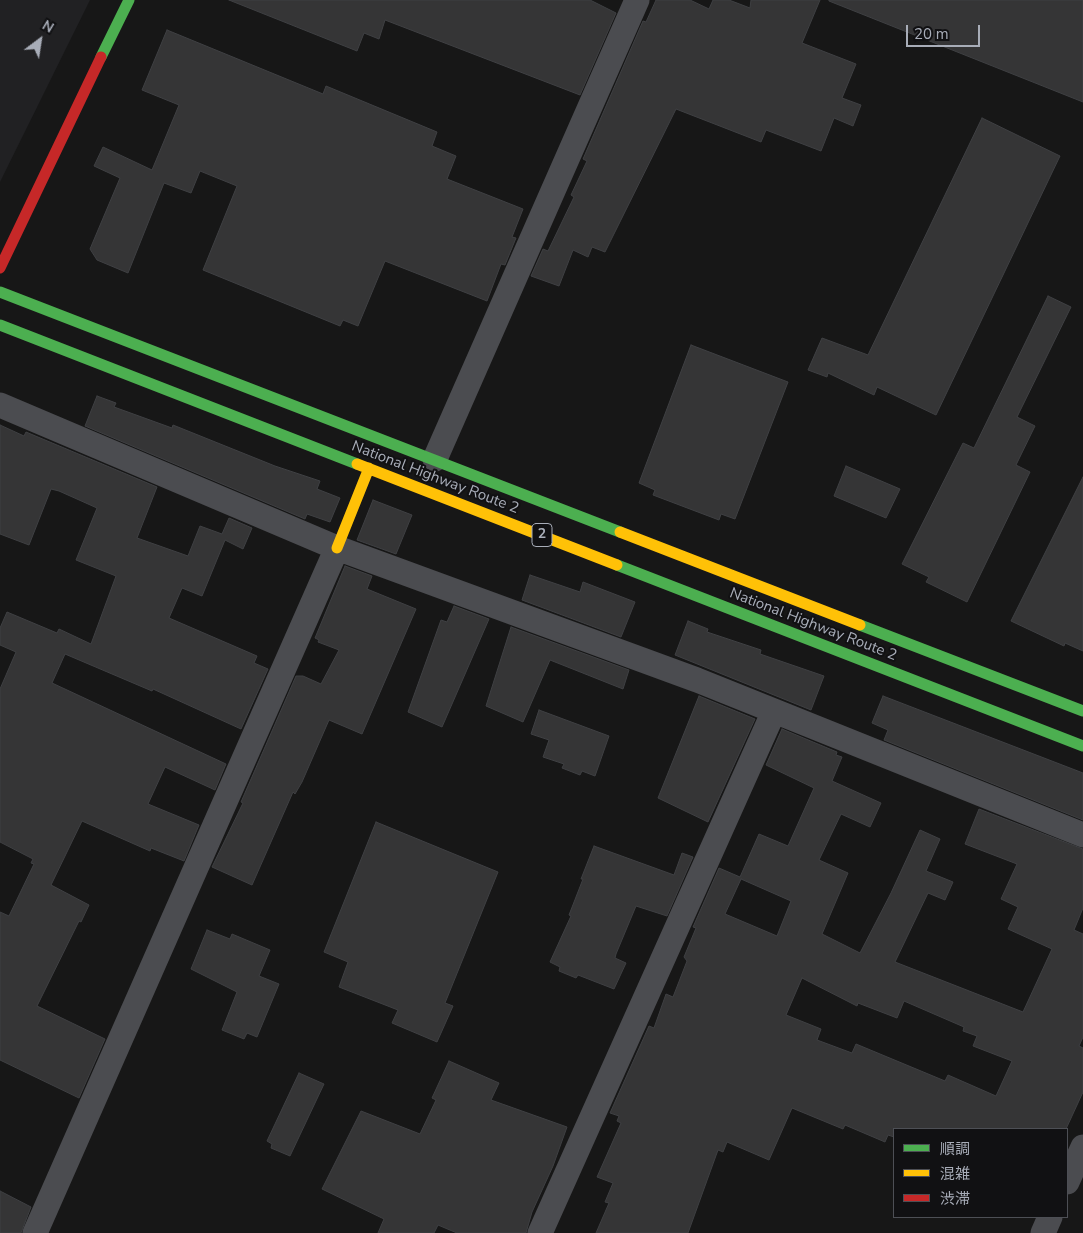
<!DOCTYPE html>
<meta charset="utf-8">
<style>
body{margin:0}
#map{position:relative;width:1083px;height:1233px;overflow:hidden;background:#171717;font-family:"Nunito Sans","Noto Sans JP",sans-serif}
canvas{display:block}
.legend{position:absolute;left:893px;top:1128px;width:175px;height:90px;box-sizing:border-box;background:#111113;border:1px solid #4d4f55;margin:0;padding:6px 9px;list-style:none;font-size:15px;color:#a8adb8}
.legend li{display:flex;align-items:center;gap:10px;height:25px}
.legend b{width:25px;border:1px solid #4d4f55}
.north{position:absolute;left:15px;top:15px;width:50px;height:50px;-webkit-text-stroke:4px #111113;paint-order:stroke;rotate:31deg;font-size:14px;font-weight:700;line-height:20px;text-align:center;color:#a8adb8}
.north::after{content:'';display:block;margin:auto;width:18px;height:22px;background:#a8adb8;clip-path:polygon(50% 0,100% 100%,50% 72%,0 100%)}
.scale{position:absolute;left:906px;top:25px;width:74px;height:22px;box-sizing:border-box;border:2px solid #a8adb8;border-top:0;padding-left:6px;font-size:15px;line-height:18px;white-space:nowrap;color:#a8adb8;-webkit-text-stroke:4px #111113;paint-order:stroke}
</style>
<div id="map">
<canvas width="1083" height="1233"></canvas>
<ul class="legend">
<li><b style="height:6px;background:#4caf50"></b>順調</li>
<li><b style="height:6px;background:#ffc107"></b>混雑</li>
<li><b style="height:6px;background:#c62828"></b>渋滞</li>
</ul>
<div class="north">N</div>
<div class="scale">20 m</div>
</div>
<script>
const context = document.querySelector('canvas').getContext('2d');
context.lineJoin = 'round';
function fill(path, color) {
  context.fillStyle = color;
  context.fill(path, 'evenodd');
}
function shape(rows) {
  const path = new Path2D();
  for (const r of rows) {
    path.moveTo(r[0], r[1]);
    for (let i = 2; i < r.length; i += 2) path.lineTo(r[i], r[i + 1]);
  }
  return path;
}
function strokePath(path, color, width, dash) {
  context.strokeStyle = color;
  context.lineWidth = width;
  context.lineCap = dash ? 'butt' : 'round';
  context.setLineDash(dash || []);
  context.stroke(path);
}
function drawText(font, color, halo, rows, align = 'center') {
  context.font = font + ' "Nunito Sans",sans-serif';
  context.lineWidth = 4;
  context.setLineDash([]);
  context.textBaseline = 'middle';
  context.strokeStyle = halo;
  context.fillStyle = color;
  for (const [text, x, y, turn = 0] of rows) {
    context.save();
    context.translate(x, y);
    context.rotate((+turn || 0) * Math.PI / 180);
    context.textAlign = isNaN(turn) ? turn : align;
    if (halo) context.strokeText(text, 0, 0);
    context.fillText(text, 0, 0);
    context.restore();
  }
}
fill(shape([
 [0,0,90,0,0,182]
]), '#212123');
const building = shape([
 [229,0,590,0,616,13,580,95,385,20,379,39,364,33,357,51,229,0],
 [656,0,690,0,709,9,713,0,729,0,750,8,751,0,820,0,802,43,856,64,842,98,861,105,853,126,834,118,821,151,766,130,761,142,676,109,605,252,592,247,588,257,573,250,559,286,531,276,543,249,548,251,574,197,571,195,587,161,583,159,643,21,646,22,656,0],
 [829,0,1083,0,1083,102,829,1,829,0],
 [167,30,323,94,326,86,437,132,432,146,456,156,447,179,523,209,512,237,516,238,505,265,501,264,487,301,385,261,358,326,343,320,340,326,203,270,237,186,200,171,191,193,164,183,128,273,97,260,90,249,120,178,94,166,103,147,152,170,179,105,142,90,167,30],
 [982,118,1060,156,936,415,877,387,874,395,828,373,827,377,808,370,822,338,868,355,982,118],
 [1048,296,1071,307,1017,417,1035,426,1016,465,1030,472,967,602,926,582,929,577,902,564,963,443,974,448,1048,296],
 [691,345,788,382,735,519,721,514,719,520,653,495,655,490,639,483,691,345],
 [97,396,116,403,114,407,172,428,173,425,275,466,320,481,317,489,340,498,330,522,307,514,305,519,85,426,97,396],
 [0,425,24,436,26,432,157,487,137,538,188,556,200,526,222,534,229,518,252,528,243,549,225,540,202,596,182,588,169,618,257,656,254,663,268,669,241,729,153,689,152,691,65,654,52,683,226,764,215,790,165,767,148,804,199,825,184,861,151,848,150,851,82,821,51,885,89,905,81,922,79,921,37,1006,105,1039,79,1098,0,1060,0,912,9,916,34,864,31,863,33,859,0,842,0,689,16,652,0,645,0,628,7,612,57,633,59,629,91,644,116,576,76,560,97,508,59,491,51,489,29,545,0,534,0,425],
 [846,466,900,489,886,518,834,496,846,466],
 [1083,477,1083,651,1065,643,1064,646,1011,621,1083,477],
 [373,500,412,515,396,554,357,540,373,500],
 [345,566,372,576,367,589,416,609,362,734,329,720,302,782,295,794,293,792,252,885,212,867,243,803,241,802,296,676,303,676,321,684,339,650,318,642,319,640,315,638,345,566],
 [530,575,580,592,583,582,635,602,621,637,522,600,530,575],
 [454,606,489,619,442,727,408,712,441,620,447,622,454,606],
 [688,621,708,629,707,632,761,650,760,654,824,676,811,710,675,655,688,621],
 [511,627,629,670,623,689,550,660,523,722,486,706,511,627],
 [699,696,755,719,708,822,658,798,699,696],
 [883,696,1083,773,1083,820,884,740,888,730,872,723,883,696],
 [539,710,609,736,595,776,582,771,580,775,562,768,564,764,543,757,549,740,531,734,539,710],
 [782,729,837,752,836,755,842,757,832,781,881,803,870,827,841,814,819,860,848,873,822,934,860,953,891,893,920,830,940,839,926,871,953,882,945,900,928,893,895,962,1023,1012,1052,949,1008,929,1018,907,1001,899,1017,864,965,844,979,809,1083,849,1083,908,1074,930,1083,934,1083,1037,1079,1046,1083,1048,1083,1092,1066,1129,894,1129,894,1137,888,1135,885,1142,845,1125,843,1129,792,1108,769,1160,727,1142,723,1152,718,1150,688,1233,596,1233,609,1203,605,1202,613,1183,597,1177,621,1123,617,1121,619,1116,610,1113,649,1026,654,1028,666,994,673,997,687,961,684,957,696,928,693,927,719,868,740,877,759,834,788,846,814,788,766,765,782,729],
 [741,879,791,901,777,936,725,914,741,879],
 [802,978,857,1006,858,1003,897,1018,904,1001,964,1027,963,1031,977,1036,973,1046,1012,1061,996,1096,948,1075,945,1081,856,1044,852,1053,817,1040,821,1029,786,1015,802,978],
 [376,822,498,872,445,1003,453,1006,437,1042,392,1023,398,1010,339,987,348,962,324,952,376,822],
 [594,846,674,875,682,853,693,857,667,916,636,906,616,954,615,958,626,963,614,989,578,975,576,978,559,971,560,967,550,962,571,916,569,915,583,879,581,879,594,846],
 [207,930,230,939,232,934,270,950,259,976,279,984,257,1037,247,1033,244,1039,222,1030,237,992,191,969,207,930],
 [449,1061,499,1083,491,1100,567,1127,553,1166,532,1212,526,1233,457,1233,438,1225,434,1233,378,1233,384,1219,322,1189,361,1111,420,1134,436,1100,432,1098,449,1061],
 [299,1073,324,1084,290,1156,271,1148,272,1144,267,1141,299,1073],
 [0,1191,31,1207,21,1233,0,1233,0,1191]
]);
fill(building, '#353536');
strokePath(building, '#3f4043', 1);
strokePath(shape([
 [0,405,337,548,697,680,1083,835],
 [435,459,637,0],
 [1067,1182,1083,1147],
 [35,1233,337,548],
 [540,1233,774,711],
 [1043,1233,1050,1217]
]), '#4b4c50', 25);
strokePath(shape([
 [101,57,129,0],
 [0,292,620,532],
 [0,325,357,464],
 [617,565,1083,746],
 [860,625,1083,711]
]), '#4caf50', 11);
strokePath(shape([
 [357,464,617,565],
 [620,532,860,625],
 [337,548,369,468]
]), '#ffc107', 11);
strokePath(shape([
 [0,268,101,57]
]), '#c62828', 11);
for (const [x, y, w] of [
 [542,535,20]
]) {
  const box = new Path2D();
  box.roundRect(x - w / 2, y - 11.5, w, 23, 4);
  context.fillStyle = '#111113';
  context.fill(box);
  strokePath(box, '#a8adb8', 1);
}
drawText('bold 14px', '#a8adb8', null, [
 ["2",542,535]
]);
drawText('15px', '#a8adb8', '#111113', [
 ["National Highway Route 2",435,478,21],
 ["National Highway Route 2",813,625,21]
]);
</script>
